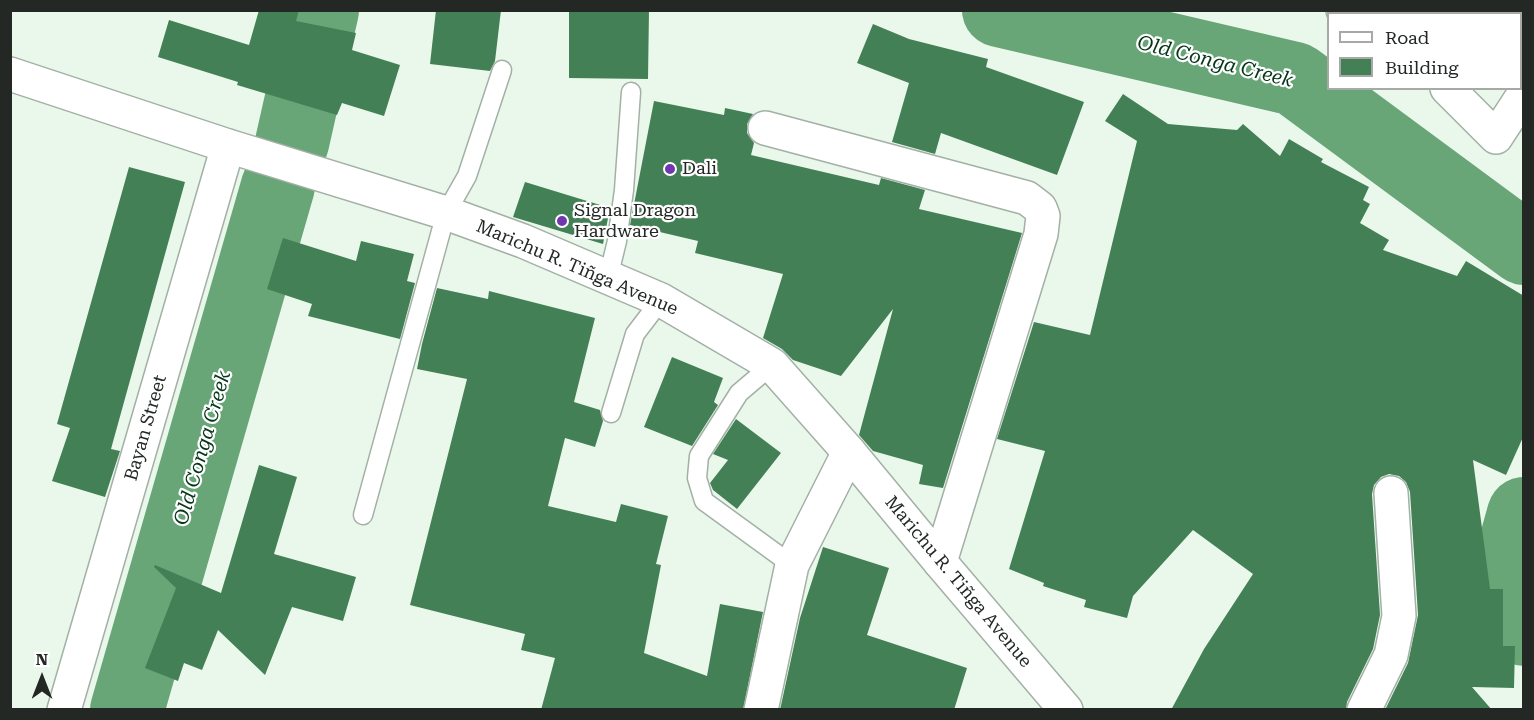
<!DOCTYPE html>
<meta charset="utf-8">
<style>
body{margin:0}
#map{position:relative;width:1534px;height:720px;overflow:hidden;background:#eaf8ec;font-family:"Roboto Serif",serif}
canvas{display:block}
.frame{position:absolute;inset:0;border:12px solid #232824;pointer-events:none}
.legend{position:absolute;left:1327px;top:12px;width:195px;height:78px;box-sizing:border-box;background:#fff;border:2px solid #a7a9a7;margin:0;padding:8px 10px;list-style:none;font-size:18px;color:#232824}
.legend li{display:flex;align-items:center;gap:12px;height:30px}
.legend b{width:30px;border:2px solid #a7a9a7}
.north{position:absolute;left:12px;top:648px;width:60px;height:60px;-webkit-text-stroke:4px #fff;paint-order:stroke;rotate:0deg;font-size:16px;font-weight:700;line-height:24px;text-align:center;color:#232824}
.north::after{content:'';display:block;margin:auto;width:21px;height:27px;background:#232824;clip-path:polygon(50% 0,100% 100%,50% 72%,0 100%)}
</style>
<div id="map">
<canvas width="1534" height="720"></canvas>
<div class="frame"></div>
<ul class="legend">
<li><b style="height:8px;background:#fff"></b>Road</li>
<li><b style="height:16px;background:#448055"></b>Building</li>
</ul>
<div class="north">N</div>
</div>
<script>
const context = document.querySelector('canvas').getContext('2d');
context.lineJoin = 'round';
function shape(rows) {
  const path = new Path2D();
  for (const r of rows) {
    path.moveTo(r[0], r[1]);
    for (let i = 2; i < r.length; i += 2) path.lineTo(r[i], r[i + 1]);
  }
  return path;
}
function strokePath(path, color, width, dash) {
  context.strokeStyle = color;
  context.lineWidth = width;
  context.lineCap = dash ? 'butt' : 'round';
  context.setLineDash(dash || []);
  context.stroke(path);
}
function fill(path, color) {
  context.fillStyle = color;
  context.fill(path, 'evenodd');
}
function drawText(font, color, halo, rows, align = 'center') {
  context.font = font + ' "Roboto Serif",serif';
  context.lineWidth = 4.5;
  context.setLineDash([]);
  context.textBaseline = 'middle';
  context.strokeStyle = halo;
  context.fillStyle = color;
  for (const [text, x, y, turn = 0] of rows) {
    context.save();
    context.translate(x, y);
    context.rotate((+turn || 0) * Math.PI / 180);
    context.textAlign = isNaN(turn) ? turn : align;
    if (halo) context.strokeText(text, 0, 0);
    context.fillText(text, 0, 0);
    context.restore();
  }
}
strokePath(shape([
 [999,10,1295,79,1524,248],
 [292,143,322,10],
 [1524,514,1505,582,1524,629],
 [127,710,278,186]
]), '#68a577', 74);
fill(shape([
 [259,10,299,10,296,21,356,33,352,50,400,65,384,116,342,103,337,115,237,85,238,82,158,57,169,20,249,45],
 [436,10,501,10,495,61,490,71,430,64],
 [569,10,649,10,648,79,569,78],
 [873,24,909,39,988,59,986,67,1084,102,1057,175,941,133,935,154,892,142,909,83,857,63],
 [1123,94,1168,124,1237,130,1243,124,1280,156,1289,139,1323,159,1321,162,1369,187,1363,200,1370,204,1360,223,1389,240,1383,250,1457,276,1466,261,1524,296,1524,435,1506,475,1473,460,1490,589,1503,589,1503,646,1515,646,1514,688,1472,687,1492,710,1385,710,1408,663,1418,615,1410,492,1406,482,1399,476,1389,474,1381,477,1374,485,1372,494,1380,615,1373,649,1347,702,1346,710,1171,710,1204,649,1253,574,1193,530,1133,596,1127,618,1084,607,1086,600,1043,586,1044,583,1009,569,1045,451,997,439,1034,322,1090,335,1137,141,1105,121],
 [654,101,724,115,725,108,753,114,747,124,747,133,754,143,751,155,879,185,881,178,925,190,919,209,1022,233,943,488,919,484,923,465,873,451,859,435,893,309,841,376,793,360,782,349,763,338,783,274,695,253,698,241,630,225],
 [129,167,185,182,111,449,120,451,105,497,52,481,70,428,57,424],
 [525,182,610,208,603,244,513,217],
 [283,238,356,261,361,241,414,254,407,281,415,283,400,339,308,316,312,304,267,289],
 [437,288,488,299,489,291,595,318,574,402,600,410,603,421,595,447,565,438,548,506,616,522,621,504,668,516,656,564,661,565,644,653,707,676,720,604,763,612,743,710,541,710,555,658,521,650,525,634,410,605,467,379,417,369,422,344],
 [672,357,723,378,714,402,718,405,692,446,644,427],
 [736,419,781,453,737,509,713,490,710,483,728,460,713,454],
 [259,465,297,477,274,554,356,577,343,621,292,607,265,675,218,630,202,670,184,663,178,681,145,668,176,588,154,567,155,565,221,593],
 [823,547,889,568,867,635,967,668,954,710,780,710,800,618]
]), '#448055');
const lane = shape([
 [608,278,617,241,624,190,631,92],
 [772,365,739,393,699,456,697,478,704,501,792,565],
 [611,413,635,334,661,300],
 [363,515,446,213,467,176,502,70]
]);
const street = shape([
 [1343,10,1348,14],
 [1447,88,1496,137,1524,94],
 [765,128,1027,198,1040,208,1043,216,1041,234,940,562],
 [64,710,228,146],
 [761,710,792,565,849,452],
 [1364,710,1391,655,1399,616,1391,493]
]);
const secondary = shape([
 [10,74,228,146,446,213,523,241,661,300,772,365,849,452,940,562,1066,710]
]);
strokePath(lane, '#a3b0a6', 21);
strokePath(street, '#a3b0a6', 36);
strokePath(secondary, '#a3b0a6', 36);
strokePath(lane, '#fff', 18);
strokePath(street, '#fff', 33);
strokePath(secondary, '#fff', 33);
for (const [x, y, r, color] of [
 [670,169,6,"#7038ae"],
 [562,221,6,"#7038ae"]
]) {
  const dot = new Path2D();
  dot.arc(x, y, r, 0, 2 * Math.PI);
  context.fillStyle = color;
  context.fill(dot);
  strokePath(dot, '#fff', 2);
}
drawText('18px', '#232824', '#fff', [
 ["Dali",682,169],
 ["Signal Dragon",574,211],
 ["Hardware",574,232]
], 'left');
drawText('18px', '#232824', '#fff', [
 ["Marichu R. Tiñga Avenue",577,268,23],
 ["Bayan Street",146,428,-74],
 ["Marichu R. Tiñga Avenue",958,582,50]
]);
drawText('italic 20px', '#053719', '#fff', [
 ["Old Conga Creek",1215,62,14],
 ["Old Conga Creek",203,448,-74]
]);
</script>
